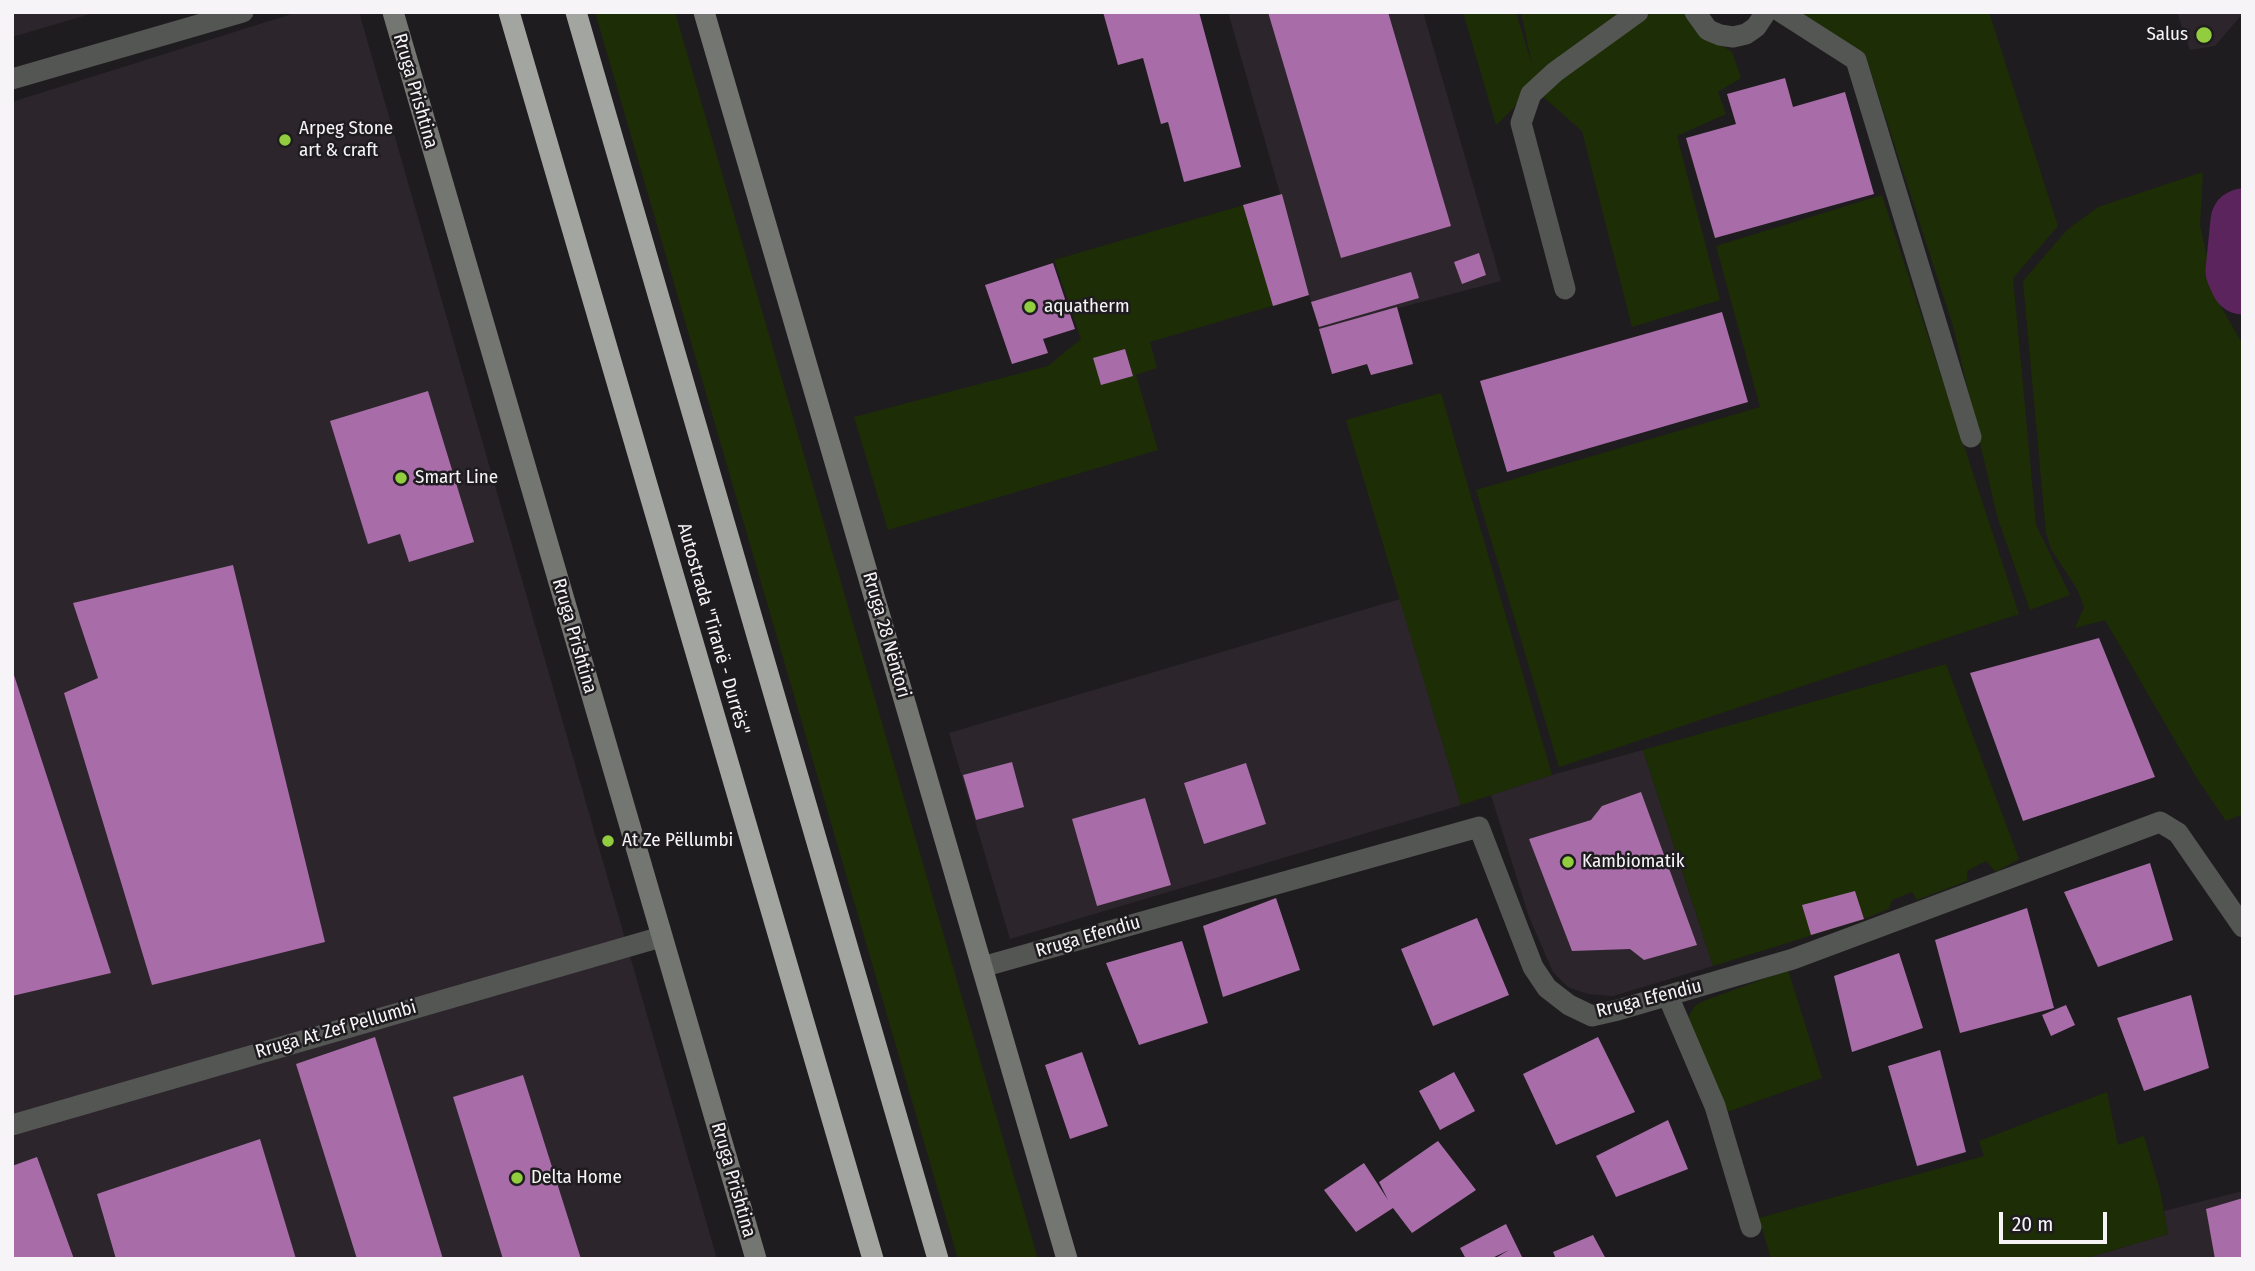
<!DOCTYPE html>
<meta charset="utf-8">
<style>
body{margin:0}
#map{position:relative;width:2255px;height:1271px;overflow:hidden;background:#1f1c1f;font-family:"Fira Sans Condensed",sans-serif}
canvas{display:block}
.frame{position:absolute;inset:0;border:14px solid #f6f4f6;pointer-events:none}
.scale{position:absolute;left:1999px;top:1212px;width:108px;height:32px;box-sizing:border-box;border:4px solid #f6f4f6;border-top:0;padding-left:9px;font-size:21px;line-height:24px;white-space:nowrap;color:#f6f4f6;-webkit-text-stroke:5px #1f1c1f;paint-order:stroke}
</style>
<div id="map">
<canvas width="2255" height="1271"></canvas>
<div class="frame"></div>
<div class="scale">20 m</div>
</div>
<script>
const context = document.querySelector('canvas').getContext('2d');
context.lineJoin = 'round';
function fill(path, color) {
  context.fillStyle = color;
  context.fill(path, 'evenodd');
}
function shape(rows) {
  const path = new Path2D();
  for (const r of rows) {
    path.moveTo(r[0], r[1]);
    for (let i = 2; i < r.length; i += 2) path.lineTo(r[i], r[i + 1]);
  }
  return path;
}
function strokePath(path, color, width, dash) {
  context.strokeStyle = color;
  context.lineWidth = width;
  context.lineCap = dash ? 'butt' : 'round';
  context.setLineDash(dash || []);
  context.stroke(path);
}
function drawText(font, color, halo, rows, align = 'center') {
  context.font = font + ' "Fira Sans Condensed",sans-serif';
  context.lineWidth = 5;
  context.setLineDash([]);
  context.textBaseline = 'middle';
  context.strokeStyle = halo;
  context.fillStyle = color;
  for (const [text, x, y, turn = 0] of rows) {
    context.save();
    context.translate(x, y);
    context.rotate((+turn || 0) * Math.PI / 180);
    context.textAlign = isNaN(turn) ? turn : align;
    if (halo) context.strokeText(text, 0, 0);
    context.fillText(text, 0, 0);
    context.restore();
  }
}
fill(shape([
 [12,12,97,12,12,37],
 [298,12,359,12,717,1259,12,1259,12,102],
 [1228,12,1423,12,1501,281,1319,329],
 [2177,12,2243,12,2243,13,2215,46,2190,50],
 [1400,599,1461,805,1010,939,949,733],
 [1643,750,1713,966,1613,996,1588,994,1568,987,1553,972,1529,917,1491,795,1552,775],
 [2243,1191,2243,1259,2083,1259,2168,1234,2164,1211]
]), '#2d252c');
fill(shape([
 [595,12,675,12,1038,1259,958,1259],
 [1463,12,1516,12,1532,65,1521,12,1625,12,1535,79,1512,110,1496,125],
 [1652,12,1689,12,1695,28,1732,52,1741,78,1718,92,1726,114,1677,136,1720,300,1632,327,1582,131,1541,95],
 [1801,12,1989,12,2058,226,2013,278,2036,525,2070,595,2030,610,1997,516,1953,326,1867,60],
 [2203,172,2200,225,2216,298,2243,345,2243,814,2226,821,2198,780,2105,620,2075,628,2084,607,2077,589,2051,549,2046,533,2023,281,2067,230,2098,207],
 [1282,194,1309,295,1150,342,1157,368,1136,375,1158,450,888,530,854,417,1048,366,1081,339,1054,260],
 [1882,195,2019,614,1559,767,1476,490,1760,407,1716,246],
 [1441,393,1552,775,1461,805,1346,420],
 [1946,664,2019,859,1996,872,1986,861,1967,871,1967,881,1917,900,1912,892,1892,900,1889,909,1864,919,1713,966,1643,750],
 [1788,970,1822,1078,1727,1112,1688,1017,1694,1007,1701,1002],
 [2107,1092,2118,1145,2144,1136,2160,1190,2168,1234,2083,1259,1771,1259,1759,1218,1984,1156,1979,1141]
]), '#1d2d06');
strokePath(shape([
 [2243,221,2238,271,2243,282]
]), '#5b245c', 65);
fill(shape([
 [1103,12,1199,12,1241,167,1184,182,1168,122,1161,124,1143,58,1118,65],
 [1268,12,1388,12,1451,226,1341,258],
 [1785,78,1793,107,1845,92,1874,194,1715,238,1686,138,1736,124,1727,94],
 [1282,194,1309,295,1273,306,1243,205],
 [1479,253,1486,275,1462,284,1454,262],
 [1053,263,1075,329,1043,339,1048,353,1012,364,985,285],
 [1411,272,1419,298,1319,327,1311,302],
 [1397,307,1413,364,1371,375,1367,364,1332,374,1319,329],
 [1722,312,1748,402,1507,472,1480,381],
 [1125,349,1133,376,1101,385,1093,358],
 [428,391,474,542,409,562,400,534,368,544,330,421],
 [233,565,325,942,152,985,64,693,98,678,73,603],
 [2099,638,2155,777,2023,821,1970,673],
 [12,669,111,973,12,996],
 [1012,762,1024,807,976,820,963,775],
 [1246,763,1266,824,1204,844,1184,783],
 [1641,792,1697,945,1644,960,1630,949,1572,951,1529,839,1591,820,1602,806],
 [1145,798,1171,885,1097,906,1072,819],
 [2150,863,2173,940,2098,967,2064,892],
 [1855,891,1864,919,1811,935,1802,905],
 [1276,898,1300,970,1223,997,1203,926],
 [2027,908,2054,1008,1960,1033,1935,940],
 [1477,918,1509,995,1433,1026,1401,949],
 [1182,941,1208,1023,1139,1045,1106,963],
 [1899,953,1923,1028,1852,1052,1834,976],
 [2191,995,2209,1068,2144,1091,2117,1018],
 [2066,1005,2075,1025,2051,1036,2042,1015],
 [375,1037,443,1259,357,1259,296,1064],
 [1598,1037,1635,1112,1556,1145,1523,1074],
 [1940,1050,1966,1152,1917,1166,1888,1066],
 [1082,1052,1108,1126,1070,1139,1045,1065],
 [1454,1072,1475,1111,1440,1130,1419,1091],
 [523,1075,581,1259,503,1259,453,1097],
 [1668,1120,1688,1169,1616,1197,1596,1156],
 [260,1139,296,1259,116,1259,97,1194],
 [1438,1141,1476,1190,1412,1233,1393,1208,1356,1232,1324,1190,1364,1163,1388,1200,1379,1182],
 [37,1157,74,1259,12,1259,12,1166],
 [2243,1198,2243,1259,2215,1259,2206,1209],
 [1506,1224,1523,1259,1494,1259,1509,1250,1490,1259,1466,1259,1460,1248],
 [1593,1235,1606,1259,1556,1259,1553,1252]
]), '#a86da9');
strokePath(shape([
 [1695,12,1708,30,1720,35,1733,37,1746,34,1756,27,1766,12],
 [1781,12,1856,60,1971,437],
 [1565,289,1521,123,1531,94,1555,72,1638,12]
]), '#545653', 21);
strokePath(shape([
 [12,79,243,12],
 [982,967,1479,827,1533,967,1547,988,1569,1005,1592,1016,1618,1010,1793,959,2160,822,2178,833,2243,927],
 [1668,996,1715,1106,1751,1227],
 [12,1125,661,937]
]), '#545653', 21);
strokePath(shape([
 [393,12,756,1259],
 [704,12,1067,1259]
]), '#747672', 21);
strokePath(shape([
 [509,12,873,1259],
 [576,12,938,1259]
]), '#a2a5a0', 21);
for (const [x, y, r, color] of [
 [2204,35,9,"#91cd3f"],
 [285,140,7,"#91cd3f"],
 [1030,307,7,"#91cd3f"],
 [401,478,7,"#91cd3f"],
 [608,841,7,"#91cd3f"],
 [1568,862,7,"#91cd3f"],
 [517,1178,7,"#91cd3f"]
]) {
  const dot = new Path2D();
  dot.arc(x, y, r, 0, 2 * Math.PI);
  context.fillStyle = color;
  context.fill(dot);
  strokePath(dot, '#1f1c1f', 2.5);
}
drawText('19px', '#f6f4f6', '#1f1c1f', [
 ["Salus",2188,35,"right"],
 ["Arpeg Stone",299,129],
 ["art & craft",299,151],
 ["aquatherm",1044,307],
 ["Smart Line",415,478],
 ["At Ze Pëllumbi",622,841],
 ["Kambiomatik",1582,862],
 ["Delta Home",531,1178]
], 'left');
drawText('19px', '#f6f4f6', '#1f1c1f', [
 ["Rruga Prishtina",415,91,74],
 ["Autostrada \"Tiranë - Durrës\"",713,629,74],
 ["Rruga 28 Nëntori",886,635,74],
 ["Rruga Prishtina",574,636,74],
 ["Rruga Efendiu",1088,937,-16],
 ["Rruga Efendiu",1649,999,-14],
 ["Rruga At Zef Pellumbi",336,1030,-16],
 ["Rruga Prishtina",733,1180,74]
]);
</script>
